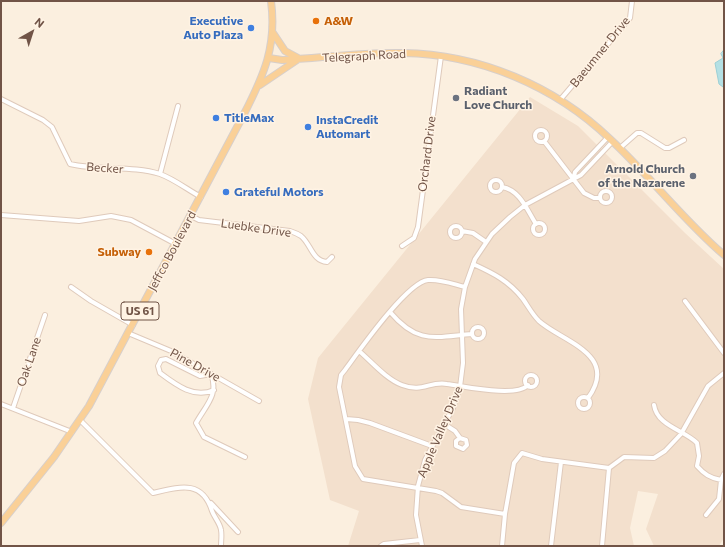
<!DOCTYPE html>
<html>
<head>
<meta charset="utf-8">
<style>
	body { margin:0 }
	#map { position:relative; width:725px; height:547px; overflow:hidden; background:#fbefdf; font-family:Commissioner,sans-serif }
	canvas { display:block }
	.frame { position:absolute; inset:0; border:2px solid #715447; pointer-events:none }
	.north { position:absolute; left:12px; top:12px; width:40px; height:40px; -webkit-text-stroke:3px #fff3e4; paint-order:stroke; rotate:39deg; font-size:11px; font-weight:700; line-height:16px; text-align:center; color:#715447 }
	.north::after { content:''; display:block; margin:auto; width:14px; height:18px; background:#715447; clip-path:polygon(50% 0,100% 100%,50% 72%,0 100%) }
</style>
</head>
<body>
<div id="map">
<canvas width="725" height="547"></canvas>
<div class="frame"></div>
<div class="north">N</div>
</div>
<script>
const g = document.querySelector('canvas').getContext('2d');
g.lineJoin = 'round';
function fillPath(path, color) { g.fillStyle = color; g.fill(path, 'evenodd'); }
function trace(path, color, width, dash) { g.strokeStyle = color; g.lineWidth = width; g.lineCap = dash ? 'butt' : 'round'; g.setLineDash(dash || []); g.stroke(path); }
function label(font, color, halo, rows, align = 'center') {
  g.font = font + ' Commissioner,sans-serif'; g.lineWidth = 3; g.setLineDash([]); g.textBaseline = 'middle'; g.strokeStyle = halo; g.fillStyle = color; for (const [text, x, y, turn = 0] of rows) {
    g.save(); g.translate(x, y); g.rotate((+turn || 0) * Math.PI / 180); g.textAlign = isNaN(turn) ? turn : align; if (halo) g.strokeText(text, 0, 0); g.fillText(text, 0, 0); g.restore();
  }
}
const residential = new Path2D(`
	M530,97L578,126L685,233L724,269V538L719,546H654L646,529L658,494L638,491L630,528L634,546H348L359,511L330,500L308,399L318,358Z`);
const water = new Path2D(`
	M724,50V86L723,87L719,84L715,63L723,58L721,54Z`);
const street = new Path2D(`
	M1,99L43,120L52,127L70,164C99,171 132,165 160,174C174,179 188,190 201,197
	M560,100L630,18L632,1
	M535 136a6 6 0 1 1 12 0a6 6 0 1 1-12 0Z
	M544,141L584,193L594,198H600
	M620,148L637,133H641L665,148H669L684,140
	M160,174L178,106
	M574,177L575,172L608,137
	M490 186a6 6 0 1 1 12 0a6 6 0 1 1-12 0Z
	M502,187C520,190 527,210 536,224
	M600 197a6 6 0 1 1 12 0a6 6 0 1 1-12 0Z
	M1,215L79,221L111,216L131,220L176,244
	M191,216L199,220L290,231C293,232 298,234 301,236C311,244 312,261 327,262L332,257
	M533 229a6 6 0 1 1 12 0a6 6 0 1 1-12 0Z
	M450 232a6 6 0 1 1 12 0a6 6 0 1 1-12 0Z
	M462,231L473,233L486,242
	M402,246L414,238L418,227L441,56
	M473,264C493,273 509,281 523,299C528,306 532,314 539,321C561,341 620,354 588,398
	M71,287L91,301L133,325
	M465,287C453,284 441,279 428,280C407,282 359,351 345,370L341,375L339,387L355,466L363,479L436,491L442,493L461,507L505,514
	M685,301L724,353
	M390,312C418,345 435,337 472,334
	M472 333a6 6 0 1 1 12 0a6 6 0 1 1-12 0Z
	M128,333L171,351L259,401
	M359,351C372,362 386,379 402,385C423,393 429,381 447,384C464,386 516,398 528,385
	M525 381a6 6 0 1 1 12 0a6 6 0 1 1-12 0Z
	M214,390C194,399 176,385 160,373L158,366L161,360L166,359L200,376L211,374C219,395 206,405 196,423L204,437L245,457
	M578 403a6 6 0 1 1 12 0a6 6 0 1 1-12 0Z
	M1,404L72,432
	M654,405C657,426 684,430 697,443L699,456L697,466C704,474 710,478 721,480
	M13,408L45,315
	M346,419L358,420L370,423L432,446
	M80,420L153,493C179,487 202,479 212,511C214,517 220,523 221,530C222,535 221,541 221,546
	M444,424L455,431L460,438L466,440L467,445L463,449L456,446V441L460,438
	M211,503L238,532
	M706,515L719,499L721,480L724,474
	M381,546L384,544L420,540
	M422,546L416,515L418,486L425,460L453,408L460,387L463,363L461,309L465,287L475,259L492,234L510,217L525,205L581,175L613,141
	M502,546L505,514L514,463L522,453L542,459L609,468L624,457L654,458L665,451L681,434L708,386L724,373
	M551,546L561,462
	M602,546L609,468`);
const primary = new Path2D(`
	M273,33L285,51L298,58
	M269,58L282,60C322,58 362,52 403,53C479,54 555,86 610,139C650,176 683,220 724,255
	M260,85L297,60
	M1,523L54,457L89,406L244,114C264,75 277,46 271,1`);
const markers = [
	[316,21,4,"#e8710a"],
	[251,28,4,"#3f7fe0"],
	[456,98,4,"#6b7280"],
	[216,118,4,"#3f7fe0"],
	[308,127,4,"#3f7fe0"],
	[693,176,4,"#6b7280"],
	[226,192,4,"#3f7fe0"],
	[149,252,4,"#e8710a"]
];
const shields = [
	[140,311,38]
];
const shieldNames = [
	["US 61",140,311]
];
const shopNames = [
	["Executive",243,21,"right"],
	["Auto Plaza",243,35,"right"],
	["TitleMax",224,118],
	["InstaCredit",316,120],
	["Automart",316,134],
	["Grateful Motors",234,192]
];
const foodNames = [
	["A&W",324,21],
	["Subway",141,252,"right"]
];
const streetNames = [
	["Baeumner Drive",600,52,-51],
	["Telegraph Road",364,56,-3],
	["Orchard Drive",427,154,-83],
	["Becker",105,168,4],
	["Luebke Drive",256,228,8],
	["Jeffco Boulevard",172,251,-62],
	["Oak Lane",29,362,-71],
	["Pine Drive",195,365,29],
	["Apple Valley Drive",440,432,-67]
];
const worshipNames = [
	["Radiant",464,91],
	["Love Church",464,105],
	["Arnold Church",685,169,"right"],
	["of the Nazarene",685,183,"right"]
];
fillPath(residential, '#f3e0cd');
fillPath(water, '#b4e0e4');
trace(water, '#9bcfd5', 1);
trace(street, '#dfcabb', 6);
trace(primary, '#d7cfcb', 8);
trace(street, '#fff', 4);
trace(primary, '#fad097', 6);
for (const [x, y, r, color] of markers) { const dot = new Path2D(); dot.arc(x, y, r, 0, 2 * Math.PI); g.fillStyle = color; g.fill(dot); trace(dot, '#fff3e4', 1.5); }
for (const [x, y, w] of shields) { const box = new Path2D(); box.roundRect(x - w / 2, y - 9, w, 18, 3); g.fillStyle = '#fff3e4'; g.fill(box); trace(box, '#715447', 1); }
label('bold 11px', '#715447', null, shieldNames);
label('bold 12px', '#366cbe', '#fff3e4', shopNames, 'left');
label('bold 12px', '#c56008', '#fff3e4', foodNames, 'left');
label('12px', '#715447', '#fff3e4', streetNames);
label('bold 12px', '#5b616d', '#fff3e4', worshipNames, 'left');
</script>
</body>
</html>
